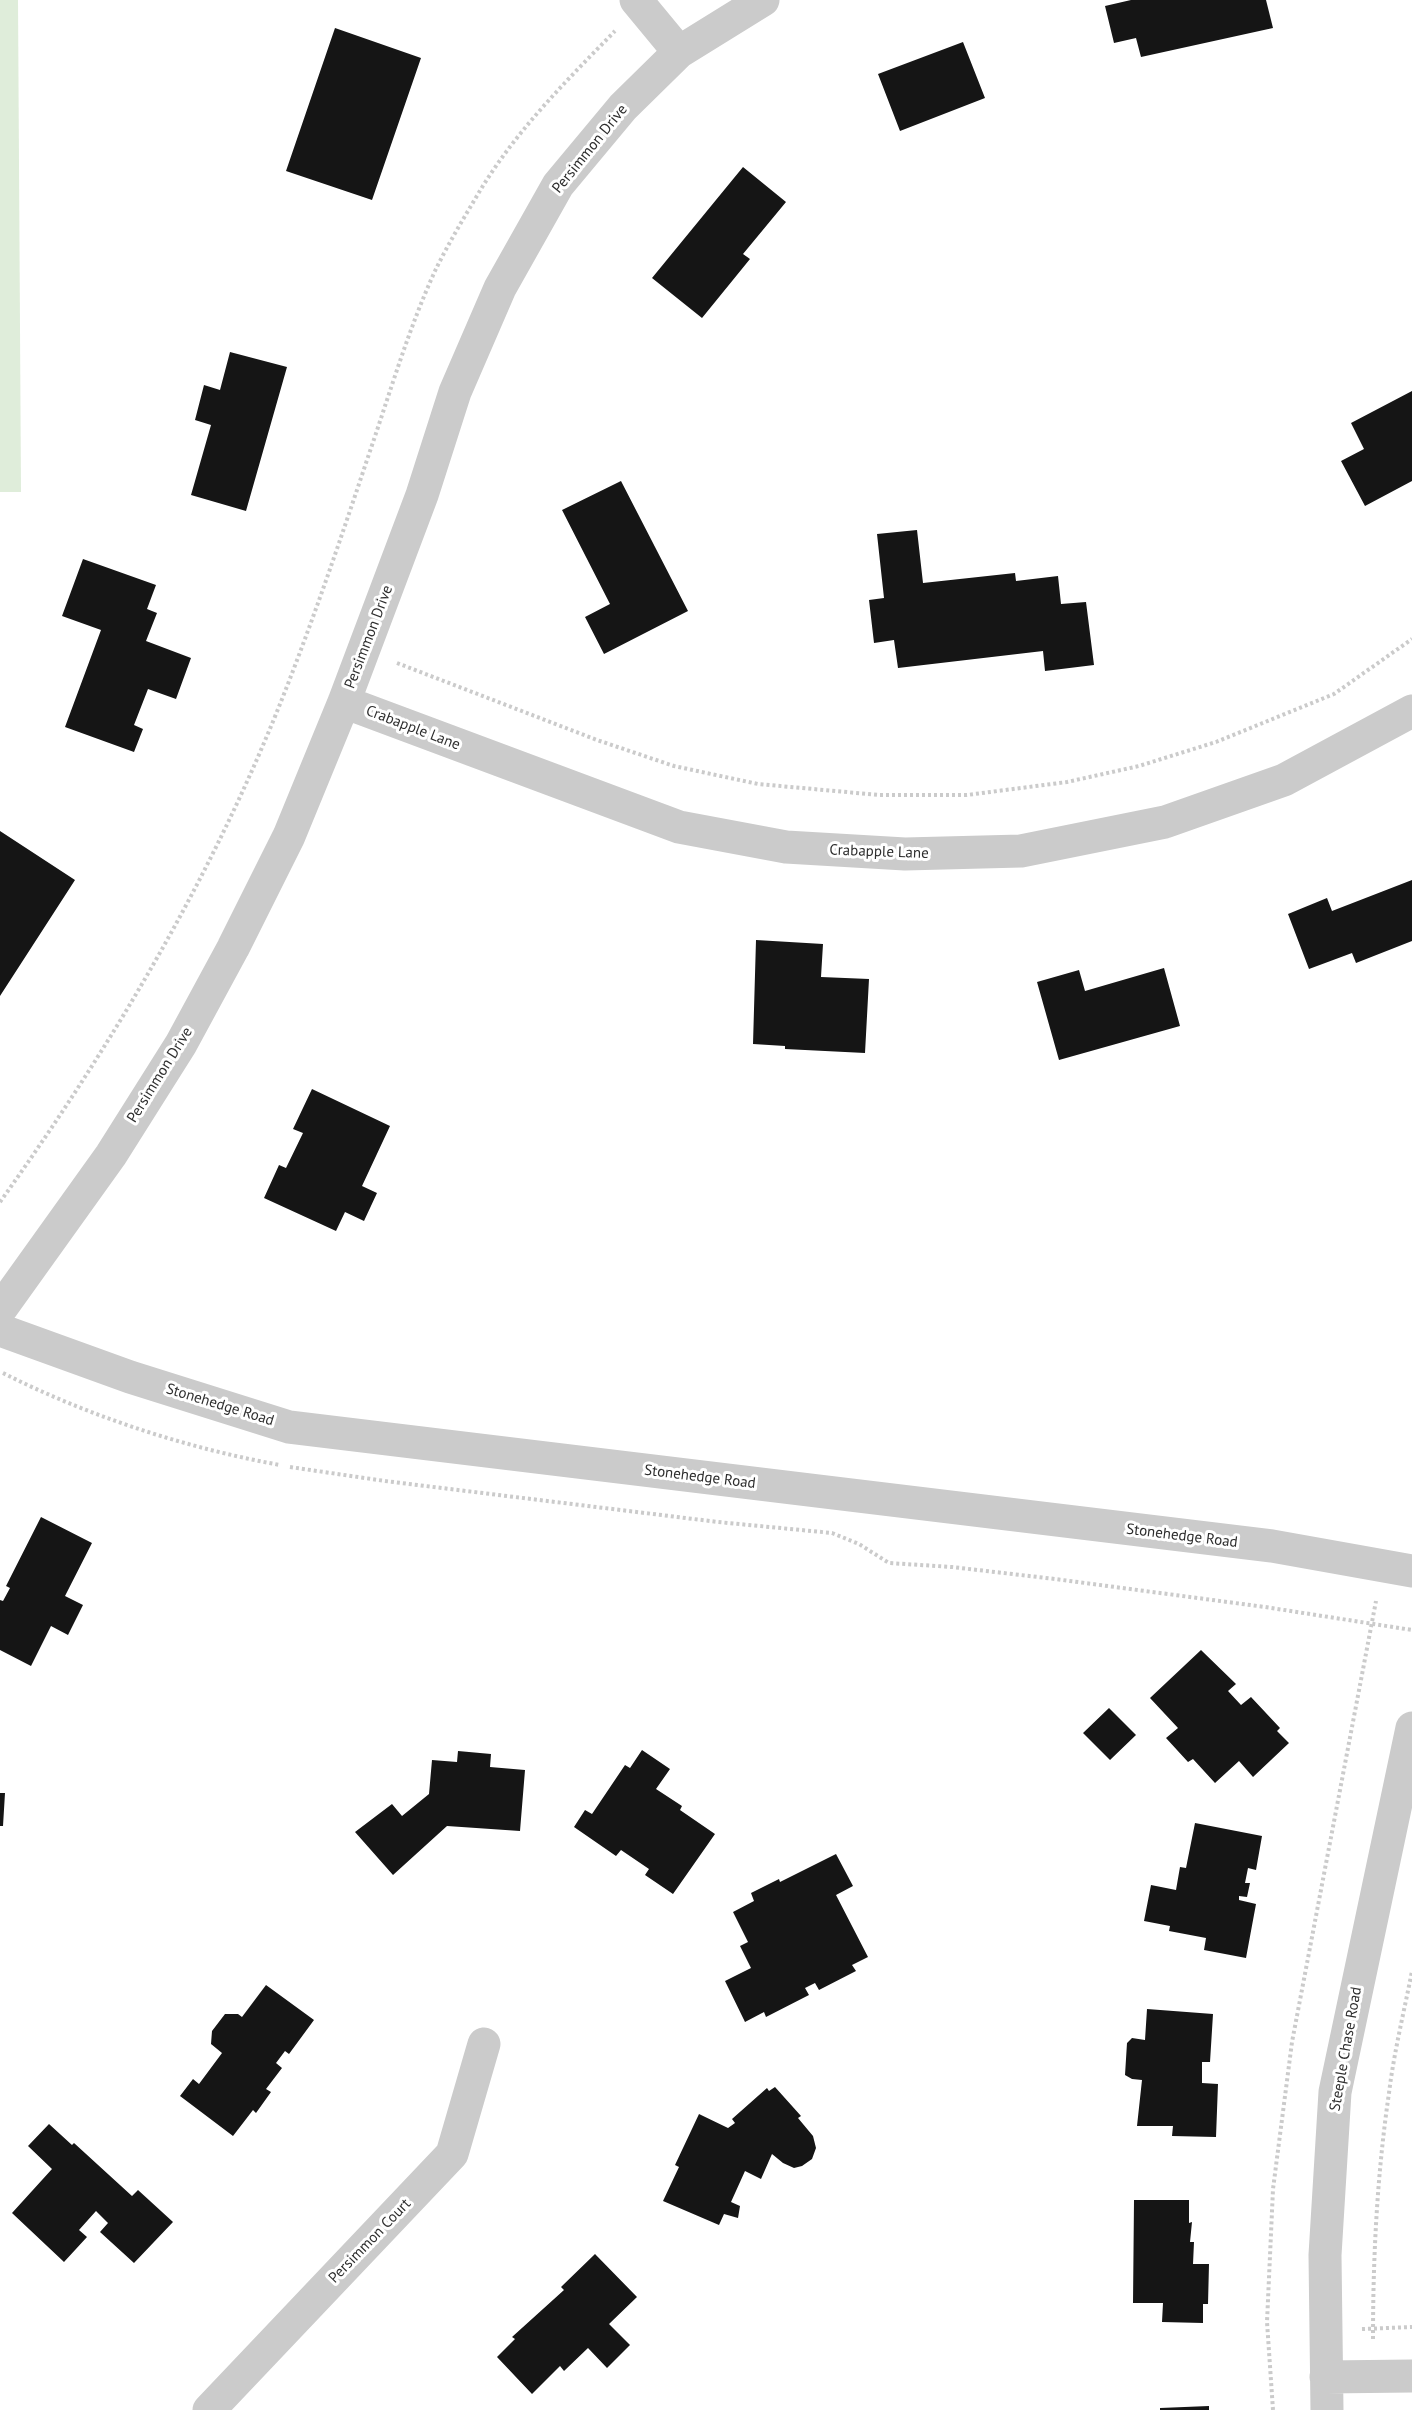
<!DOCTYPE html>
<html>
<head>
<meta charset="utf-8">
<style>
	body { margin:0 }
	canvas { display:block; background:#fff }
</style>
</head>
<body>
<canvas width="1412" height="2410"></canvas>
<script>
const g = document.querySelector('canvas').getContext('2d');
g.lineJoin = 'round';
function fillPath(path, color) { g.fillStyle = color; g.fill(path, 'evenodd'); }
function trace(path, color, width, dash) { g.strokeStyle = color; g.lineWidth = width; g.lineCap = dash ? 'butt' : 'round'; g.setLineDash(dash || []); g.stroke(path); }
function label(font, color, halo, rows, align = 'center') {
  g.font = font + ' "PT Sans",sans-serif'; g.lineWidth = 6; g.setLineDash([]); g.textBaseline = 'middle'; g.strokeStyle = halo; g.fillStyle = color; for (const [text, x, y, turn = 0] of rows) {
    g.save(); g.translate(x, y); g.rotate((+turn || 0) * Math.PI / 180); g.textAlign = isNaN(turn) ? turn : align; if (halo) g.strokeText(text, 0, 0); g.fillText(text, 0, 0); g.restore();
  }
}
const green = new Path2D(`
	M0,0H18L21,492H0Z`);
const building = new Path2D(`
	M1131,0H1266L1273,28L1141,57L1136,38L1114,43L1105,6Z
	M335,28L421,58L372,200L286,171Z
	M963,42L985,98L900,131L878,74Z
	M743,167L786,202L743,254L750,259L702,318L652,278Z
	M230,352L287,367L246,511L191,495L211,425L195,420L204,385L220,390Z
	M1412,391V481L1365,506L1341,461L1364,449L1351,423Z
	M621,481L688,611L604,654L585,617L610,604L562,510Z
	M917,530L923,583L1015,573L1016,581L1058,576L1061,604L1086,602L1094,665L1045,671L1043,651L898,668L894,640L874,643L869,600L884,598L877,534Z
	M83,559L156,585L147,609L157,613L146,641L191,658L176,699L148,689L134,725L143,729L134,752L65,727L101,630L62,616Z
	M0,831L75,880L0,996Z
	M1412,880V941L1356,963L1352,953L1309,969L1288,914L1327,898L1332,911Z
	M756,940L823,944L821,977L869,979L865,1053L785,1049V1046L753,1044Z
	M1164,968L1180,1026L1059,1060L1037,982L1079,970L1085,991Z
	M312,1089L390,1126L362,1186L377,1193L364,1221L345,1212L336,1231L264,1198L279,1165L286,1168L303,1133L293,1129Z
	M41,1517L92,1543L65,1596L83,1605L68,1635L51,1626L31,1666L0,1650V1600L3,1601L10,1588L6,1586Z
	M1201,1650L1236,1684L1228,1691L1241,1705L1251,1697L1280,1728L1277,1731L1289,1743L1253,1777L1239,1761L1215,1783L1193,1759L1188,1762L1166,1738L1178,1728L1150,1698Z
	M1109,1708L1136,1735L1110,1760L1083,1733Z
	M642,1750L670,1769L656,1789L682,1806L680,1810L715,1834L673,1894L645,1875L649,1869L621,1850L616,1856L574,1827L585,1810L592,1814L625,1765L630,1768Z
	M458,1751L491,1754L490,1767L525,1770L520,1831L447,1826L393,1875L355,1832L392,1804L402,1816L429,1794L432,1760L457,1762Z
	M0,1793H5L3,1826H0Z
	M1195,1823L1262,1836L1256,1870L1248,1868L1245,1883H1250L1247,1897L1239,1896V1900L1256,1904L1246,1958L1204,1950L1206,1938L1169,1931L1170,1926L1144,1921L1151,1885L1176,1890L1180,1867L1186,1868Z
	M836,1854L853,1886L836,1895L868,1957L852,1965L856,1971L819,1990L815,1983L805,1988L809,1995L766,2017L764,2012L745,2022L725,1981L751,1968L740,1946L748,1942L733,1912L754,1901L751,1893L779,1879L780,1882Z
	M266,1985L314,2020L289,2054L285,2051L276,2063L282,2068L266,2089L271,2092L256,2113L253,2110L233,2136L180,2096L193,2079L199,2084L222,2053L211,2044L212,2031L225,2014H238L242,2017Z
	M1147,2009L1213,2014L1210,2062H1202V2083L1218,2084L1216,2137L1172,2136L1173,2126H1137L1142,2080L1132,2079L1125,2075L1127,2043L1132,2038L1145,2040Z
	M775,2087L801,2116L798,2118L813,2136L816,2148L812,2159L802,2166L794,2168L783,2163L772,2154L761,2179L745,2171L731,2202L740,2206L738,2218L724,2214L719,2225L663,2201L679,2167L675,2165L699,2114L728,2128L735,2123L732,2119L767,2088L769,2091Z
	M49,2124L72,2145L74,2143L132,2196L138,2190L173,2222L134,2263L100,2232L108,2223L96,2211L79,2230L87,2237L64,2262L12,2213L52,2169L28,2146Z
	M1134,2200H1189V2223L1192,2222L1190,2242H1194L1193,2264H1209L1208,2304H1203V2323L1162,2322L1163,2303H1133Z
	M595,2254L637,2297L609,2324L630,2345L607,2368L588,2348L564,2371L560,2366L532,2394L497,2357L515,2339L512,2337L564,2290L561,2287Z
	M1209,2406V2410H1160V2408Z`);
const path = new Path2D(`
	M397,663L597,740L674,766L758,784L879,795H967L1067,782L1139,766L1216,742L1334,694L1412,639
	M0,1202C113,1044 213,875 284,694C315,615 342,535 369,454C390,393 408,330 435,271C448,244 465,216 481,189C517,130 567,80 615,31
	M3,1373C88,1416 186,1448 280,1465
	M290,1467L385,1481L718,1522L832,1533L859,1544L889,1563L952,1567L1055,1579L1265,1607L1412,1630
	M1362,2329L1412,2327
	M1373,2339C1373,2257 1377,2175 1389,2093C1394,2052 1404,2012 1412,1971
	M1273,2410L1267,2322L1273,2189L1292,2042L1376,1601`);
const street = new Path2D(`
	M636,0L679,52
	M344,702L679,827L786,847L905,854L1021,851L1165,822L1284,780L1412,711
	M0,1310L111,1155L181,1044L233,948L289,836L344,702L422,495L455,392L500,288L558,185L623,107L679,52L763,0
	M0,1330L130,1377L289,1427L1272,1546L1412,1571
	M1326,2377L1412,2376
	M209,2410L452,2154L484,2044
	M1327,2410L1325,2255L1335,2092L1412,1728`);
const streetNames = [
	["Persimmon Drive",590,149,-51],
	["Persimmon Drive",369,637,-69],
	["Crabapple Lane",413,728,21],
	["Crabapple Lane",879,852,2],
	["Persimmon Drive",160,1075,-58],
	["Stonehedge Road",220,1405,17],
	["Stonehedge Road",700,1477,7],
	["Stonehedge Road",1182,1536,7],
	["Steeple Chase Road",1346,2049,-80],
	["Persimmon Court",370,2241,-46]
];
fillPath(green, '#dfedda');
fillPath(building, '#151515');
trace(path, '#cbcbcb', 4, [3, 3]);
trace(street, '#cbcbcb', 33);
label('15px', '#2e2e2e', '#fff', streetNames);
</script>
</body>
</html>
